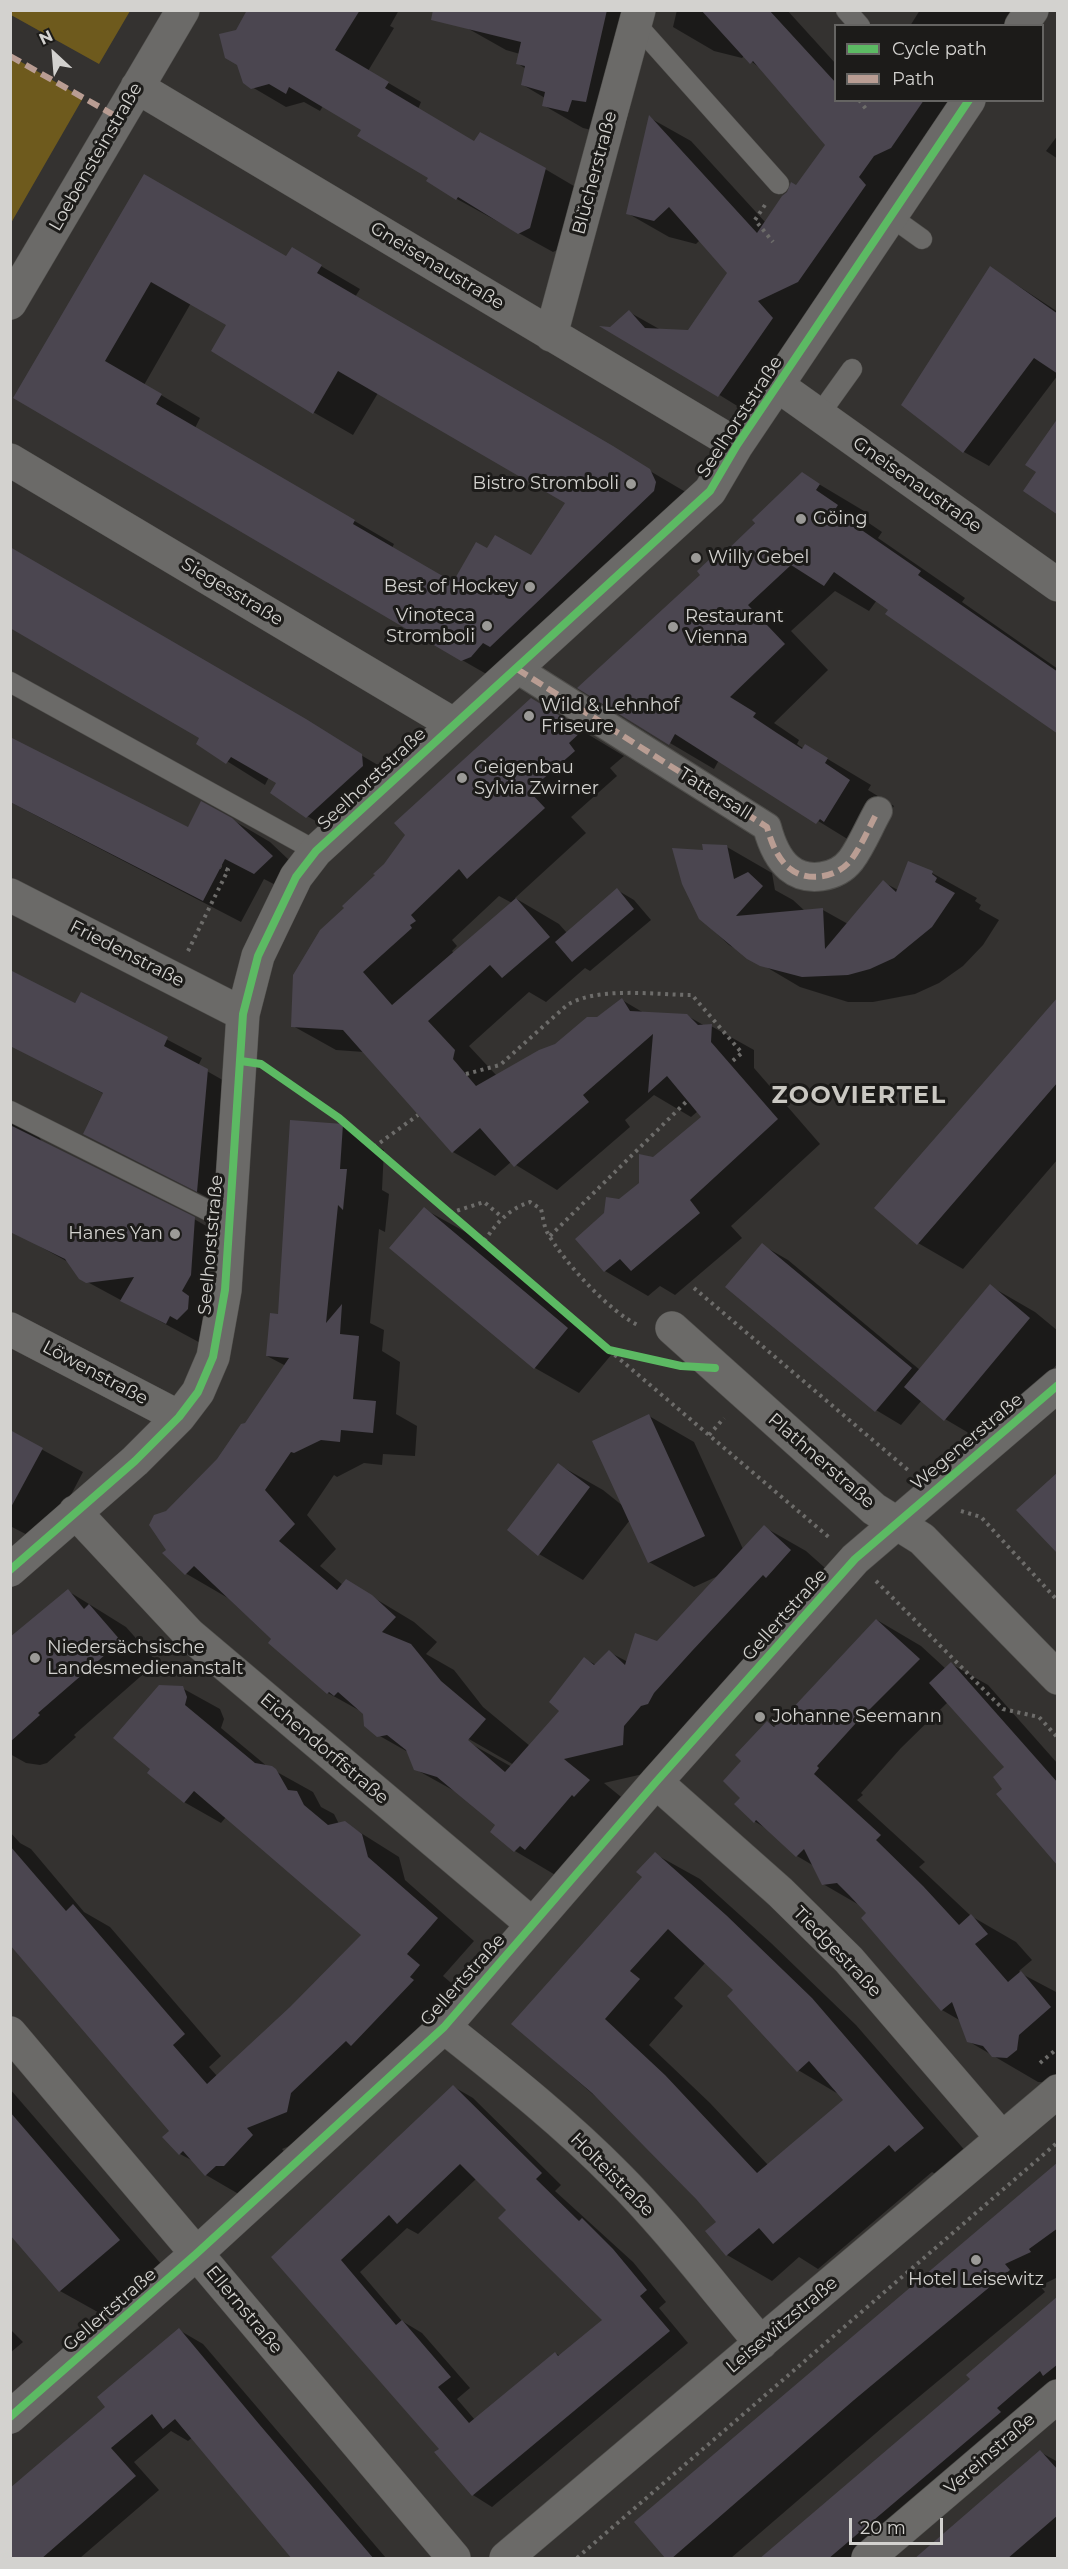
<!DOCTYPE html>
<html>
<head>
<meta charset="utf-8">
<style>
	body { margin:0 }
	#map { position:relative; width:1068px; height:2569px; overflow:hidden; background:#343230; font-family:Montserrat,sans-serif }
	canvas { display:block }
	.frame { position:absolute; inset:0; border:12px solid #d3d2cf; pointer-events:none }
	.legend { position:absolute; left:834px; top:24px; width:210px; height:78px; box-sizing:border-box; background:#1c1b19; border:2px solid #656462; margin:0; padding:8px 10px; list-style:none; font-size:18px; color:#d3d2cf }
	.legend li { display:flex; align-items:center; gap:12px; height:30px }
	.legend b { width:30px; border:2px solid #656462 }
	.north { position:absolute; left:24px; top:24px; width:60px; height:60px; -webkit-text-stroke:4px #1c1b19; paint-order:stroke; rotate:334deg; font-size:16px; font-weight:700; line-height:24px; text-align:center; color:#d3d2cf }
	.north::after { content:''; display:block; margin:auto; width:21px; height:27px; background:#d3d2cf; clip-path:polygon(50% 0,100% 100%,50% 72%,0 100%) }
	.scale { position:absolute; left:849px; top:2518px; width:94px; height:27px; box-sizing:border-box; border:3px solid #d3d2cf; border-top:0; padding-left:8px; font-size:18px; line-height:21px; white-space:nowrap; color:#d3d2cf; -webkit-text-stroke:4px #1c1b19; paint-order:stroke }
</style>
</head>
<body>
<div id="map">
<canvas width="1068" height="2569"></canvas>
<div class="frame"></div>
<ul class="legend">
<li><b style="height:8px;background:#5cba63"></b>Cycle path</li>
<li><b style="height:8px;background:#b99d93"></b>Path</li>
</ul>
<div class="north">N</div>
<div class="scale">20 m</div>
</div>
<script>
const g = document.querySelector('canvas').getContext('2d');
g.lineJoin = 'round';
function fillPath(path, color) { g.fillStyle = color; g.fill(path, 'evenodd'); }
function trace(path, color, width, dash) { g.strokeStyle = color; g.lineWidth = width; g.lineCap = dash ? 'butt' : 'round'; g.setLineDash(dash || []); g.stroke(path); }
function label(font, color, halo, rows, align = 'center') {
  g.font = font + ' Montserrat,sans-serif'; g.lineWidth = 6; g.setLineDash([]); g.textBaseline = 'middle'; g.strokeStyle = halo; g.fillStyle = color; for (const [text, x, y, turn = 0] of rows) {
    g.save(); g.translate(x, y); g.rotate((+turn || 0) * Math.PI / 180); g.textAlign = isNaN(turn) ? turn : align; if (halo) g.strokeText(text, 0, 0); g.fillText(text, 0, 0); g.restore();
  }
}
const forest = new Path2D(`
	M11,10H130V11L99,64L11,15Z
	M11,56L83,98L11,223Z`);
const shadow = new Path2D(`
	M249,10H399L390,26L394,28L368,71L421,102L418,109L474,142L545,169L579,189L564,247L553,252L457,199L428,181L430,177L363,129L323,106L320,111L304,102L286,107L252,87L237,31Z
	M538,10H653L626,124L611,122L608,134L583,128L543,105L545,98L523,85L526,69L517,63L520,54L506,50L467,28Z
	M677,10H787L836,64V100H982L760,420L611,328L629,312L661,330L689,332L729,273L700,240L696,244L669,237L627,213L650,118L691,141L766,223L797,187L827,145L760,68L744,56L742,58L714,51L673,27Z
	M920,10H1045L1034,26H910Z
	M1058,135V159L1046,151Z
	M144,176L287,258L292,249L360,289L355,297L689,494L502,683L462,660L15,397ZM191,303L228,324L313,412L353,435L378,393L567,502L531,557L487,550L454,584L392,548L394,544L195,428L200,418L144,385Z
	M991,268L1058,312V375L989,466L964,452Z
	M802,474L864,511L860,517L882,532L878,538L965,598L962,602L1058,669V732L877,600L869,611L835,591L791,631L828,670L774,723L799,740L797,744L804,749L806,746L871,785L868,790L894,806L869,846L862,848L719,760L714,769L670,743L718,561Z
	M10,549L400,778L345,838L307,816L278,782L269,777L265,785L198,743L201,738Z
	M531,700L624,756L610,768L617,776L571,817L586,833L515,898L559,924L567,933L617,890L634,900L651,920L590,971L585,968L546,1002L529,992L469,1046L497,1076L556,1046L622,1000L644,1013L686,1015L705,1026H711L754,1050V1068L820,1144L731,1226L742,1238L675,1295L660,1286L648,1296L605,1271L577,1239L641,1183L653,1158L703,1117L698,1111L691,1117L654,1095L625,1120L630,1127L557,1190L511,1162L495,1176L453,1152L364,1052L336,1050L293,1026L377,875ZM499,896L512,903L454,953L452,951L457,946L452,940Z
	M10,738L188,829L231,819L270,842L309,879L293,894L264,879L241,922L10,802Z
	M727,847L772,873L775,890L793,900L805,911L823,910L848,924L883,882L898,890L932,873L977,898L975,901L981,905L979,909L999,920L983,945L963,966L939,983L915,994L873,1002H848L800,987L729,945L700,918L704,852Z
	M81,994L202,1058L198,1066L242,1091L232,1210L85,1134L104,1094L38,1058Z
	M1058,999V1159L963,1269L918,1243Z
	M10,1119L38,1135L42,1142L194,1219L234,1242L206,1346L80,1278L70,1263L10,1230Z
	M342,1126L384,1150L382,1190L389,1194L385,1232L379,1229L370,1323L384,1330L382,1351L400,1362L396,1414L417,1426L415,1456L383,1454L382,1465L364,1463L337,1477L334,1475L307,1515L336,1549L320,1566L343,1585L346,1581L414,1622L437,1642L426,1654L454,1670L483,1707L530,1746L561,1711L585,1659L596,1665L609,1652L628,1662L657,1642L718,1576L694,1587L649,1562L630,1520L583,1580L539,1554L559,1465L603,1490L623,1506L649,1416L694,1442L743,1549L764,1527L806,1551L833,1575L665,1769L604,1783L631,1805L557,1876L515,1851L497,1825L458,1793L415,1769L408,1752L378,1735L364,1713L328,1693L228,1598L185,1573L168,1550L166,1512L218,1460L246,1424L286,1366L267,1356ZM462,1735L514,1765L512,1767L461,1738Z
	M424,1209L469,1234L612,1354L579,1393L535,1368Z
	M762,1245L788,1260L920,1370L990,1286L1035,1312L1058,1331V1363L989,1445L945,1419L922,1400L901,1425L876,1410Z
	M10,1432L83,1472L45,1544L10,1526Z
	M68,1591L126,1627L157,1662L74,1735L76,1737L47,1763L40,1765L26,1763L10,1754V1640Z
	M877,1620L921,1646L946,1669L951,1664L988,1685L1058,1764V1864L1005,1789L1006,1767L948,1702L901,1748L861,1793L863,1795L857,1800L925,1862L919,1867L971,1916L1016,1942L1032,1960L1019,1971L1022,1974L1058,1993V2079L1052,2083L1038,2082L968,2041L961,2021L942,2010L863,1918L868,1913L861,1906L823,1884L814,1866L797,1856L767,1829L754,1821L742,1798L744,1761L768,1722L776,1727Z
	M182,1688L220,1709L224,1719L221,1728L268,1767L313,1792L321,1807L334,1814L339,1824L345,1823L399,1857L405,1880L474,1941L443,1976L456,1987L446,1999L450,2002L323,2133L282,2149L289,2157L242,2196L206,2175L195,2162L180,2154L171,2131L10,1942V1832L20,1843L31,1849L84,1912L110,1927L221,2056L209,2067L217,2076L291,2008L363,1935L226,1817L221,1823L184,1802Z
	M655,1854L700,1879L771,1943L856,2025L968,2154L941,2177L932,2172L818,2269L799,2257L772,2281L727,2255L718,2222L622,2120L513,2024L644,1877ZM706,1962L735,1990L798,2070L840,2095L845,2100L768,2165L710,2103L649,2045L683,2006L674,1998Z
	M454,2087L473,2098L561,2185L555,2191L633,2262L666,2302L659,2308L688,2343L492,2507L473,2495L441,2449L273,2257ZM476,2179L508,2210L604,2320L560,2356L555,2353L475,2420L457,2399L470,2388L422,2333L402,2321L360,2272L407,2228L418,2234Z
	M10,2089L162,2265L103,2315L60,2291L27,2252L10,2220Z
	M1058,2165V2277L1040,2286L1045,2292L890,2421L731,2558H672L663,2553Z
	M1058,2299V2408L888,2558H761L972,2380Z
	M10,2329L23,2342L10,2353Z
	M179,2330L203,2344L386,2558H294L193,2437L188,2441L171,2431L134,2462L159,2490L80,2558H10L107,2407Z
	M1040,2452L1058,2462V2558H916Z`);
const building = new Path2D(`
	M247,10H360L335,50L389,82L385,88L474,141L480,132L546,168L530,228L518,234L458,197L456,200L426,181L428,178L357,136L361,130L289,87L286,94L269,84L251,89L243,83L237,65L225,58L219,34L236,30Z
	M433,10H607L586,102L572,100L568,112L542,106L545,92L521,85L525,66L516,64L521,42L431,20Z
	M701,10H769L836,83V100H924L891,148L874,156L859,177L866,185L798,282L758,301L773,318L718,397L599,326L610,327L629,310L645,328L688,330L727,273L669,207L654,221L626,214L649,115L757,233L782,196L787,192L791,182L796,185L825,145L753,61L750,64Z
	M144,174L286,256L292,247L322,265L317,273L613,446L650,469L656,482L654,491L490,647L483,643L471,657L461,661L13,398ZM151,282L226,325L211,351L313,414L338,371L565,503L531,555L495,535L487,548L476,542L453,582L353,524L355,520L156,404L162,394L105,361Z
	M990,266L1058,314V374L1034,358L963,453L901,405Z
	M1058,418V515L1023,491L1036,472L1025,465Z
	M802,472L820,484L816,490L838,505L834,511L921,571L918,575L1058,672V734L885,614L888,610L834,572L824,586L791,565L748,605L785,644L730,697L756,713L753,717L777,733L802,749L805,744L828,758L825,763L850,780L824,822L820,819L816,824L675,734L669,745L577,688L700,575L697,571L713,556L717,560L755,523L752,520Z
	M10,547L306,719L362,754L363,766L306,818L270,793L276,783L231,757L226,764L196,744L199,738L10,628Z
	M531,698L583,730L569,743L575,751L529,791L545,808L467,879L459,869L411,915L416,921L410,925L412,928L363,972L392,1005L516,898L550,937L502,978L490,965L428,1021L455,1050L453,1059L476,1086L539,1050L555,1044L587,1017H597L622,998L630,1011L687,1014L698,1025L712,1024L711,1042L778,1119L690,1200L700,1213L631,1271L620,1259L604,1272L575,1239L604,1213L606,1197L619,1199L639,1183V1154L653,1157L701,1117L667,1076L648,1093L653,1034L583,1095L589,1102L514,1167L480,1128L452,1153L343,1030L291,1027L293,975L320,930L344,908L342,906L375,875L373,874L384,864L405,835L394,823Z
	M10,737L188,827L201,801L232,818L273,856L254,874L225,859L203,901L10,802Z
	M702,844L727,845L734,879L748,872L763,886L736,916L823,908L825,949L883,880L896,892L908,861L933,871L932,874L937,878L935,882L955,893L932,927L894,958L870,969L848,975L802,977L760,966L747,959L699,919L682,884L672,848L703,850Z
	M617,888L634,909L572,962L555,942Z
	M10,970L75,1003L81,992L168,1037L164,1046L208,1069L197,1192L83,1134L103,1093L10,1046Z
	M1058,997V1082L917,1245L874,1208Z
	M290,1120L343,1124L340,1169H347L343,1210L338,1205L326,1323L342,1304L340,1334L359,1336L353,1399L376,1401L373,1433L341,1430L340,1442L321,1440L294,1453L291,1452L265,1490L295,1524L279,1541L337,1590L346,1579L372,1595L396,1617L382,1632L411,1644L441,1681L486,1719L468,1740L505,1772L559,1711L549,1702L584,1657L594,1665L609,1650L625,1665L635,1633L657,1641L764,1525L791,1550L766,1578L763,1575L692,1651L654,1693L648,1704L641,1706L624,1726L623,1745L564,1759L590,1780L574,1797L572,1795L525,1850L520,1846L514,1852L490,1832L495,1825L437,1777L414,1770L406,1750L387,1735L377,1737L364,1726L363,1714L338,1692L334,1696L329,1692L327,1694L268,1643L271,1639L194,1566L185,1575L162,1553L166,1550L149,1525L154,1515L166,1511L217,1459L241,1424L245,1423L289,1358L266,1356L270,1313L278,1314Z
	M10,1125L195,1217L191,1275L182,1291L189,1296L188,1309L177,1320L170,1316L166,1324L120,1301L134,1277L86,1283L79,1279L65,1259L10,1232Z
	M424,1207L568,1328L534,1369L389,1248Z
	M762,1243L912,1368L875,1412L725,1287Z
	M990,1284L1030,1318L944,1421L904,1387Z
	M649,1414L705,1536L648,1563L592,1441Z
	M10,1430L43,1448L10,1509Z
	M558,1463L590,1487L538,1556L507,1530Z
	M1058,1472V1554L1016,1510Z
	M68,1589L84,1609L89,1604L121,1641L38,1713L40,1715L10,1742V1637Z
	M876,1619L920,1659L856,1723L817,1766L819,1768L814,1774L881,1835L876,1840L923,1886L959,1925L971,1914L988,1934L975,1944L1008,1982L1021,1971L1051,2007L1019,2035L1017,2050L1007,2058L992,2057L983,2046L967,2042L952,2002L941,2011L861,1918L866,1913L849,1895L837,1883L822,1885L804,1849L796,1857L756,1820L754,1823L734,1804L740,1798L723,1781L741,1761L735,1755L767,1721L774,1727L789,1712Z
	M951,1662L1058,1783V1866L996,1794L1002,1789L993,1777L1004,1767L929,1683Z
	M159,1685L183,1686L187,1697L185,1705L255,1763L272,1766L276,1769L288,1790L297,1791L304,1805L328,1825L345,1821L362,1834L368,1857L438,1918L407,1954L420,1965L410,1977L414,1980L351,2046L346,2041L291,2093L287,2112L247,2128L253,2135L224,2166H216L205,2176L183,2151L179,2155L162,2137L169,2131L10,1945V1846L66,1911L73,1904L185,2034L173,2045L207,2084L290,2007L361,1935L194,1791L184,1803L147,1773L150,1769L113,1738Z
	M655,1852L726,1915L812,1998L924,2128L895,2152L889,2145L773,2244L759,2228L726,2256L705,2231L716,2222L696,2199L592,2093L511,2024L642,1877L636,1872ZM668,1929L733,1990L727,1996L797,2072L809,2061L843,2100L757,2173L665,2075L605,2019L640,1979L630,1971Z
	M453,2085L542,2173L536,2179L579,2221L582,2218L613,2249L647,2290L640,2296L670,2331L472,2496L434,2452L439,2449L271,2257ZM460,2164L506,2210L498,2218L602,2320L558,2356L555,2352L469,2423L438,2387L451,2377L402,2320L396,2325L341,2260L389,2215L397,2224Z
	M10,2112L120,2240L59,2292L10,2235Z
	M1058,2162V2228L1029,2249L1031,2252L1005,2264L1010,2270L854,2400L671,2559H666L634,2522Z
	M1058,2296V2364L1043,2376L1040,2371L997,2408L1001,2412L828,2559H759L970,2379L966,2375Z
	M179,2328L259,2424L374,2559H292L175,2419L163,2429L152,2414L111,2448L136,2476L41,2559H10V2488L105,2407L97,2397Z
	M1040,2450L1058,2470V2515L1007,2559H914Z`);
const path = new Path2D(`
	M859,100L866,109
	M765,205L755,220L773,242
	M188,951L228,870L221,867
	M466,1074L500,1065L567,1005C598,986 656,995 692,995L742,1053L730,1063
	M374,1147L418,1115
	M450,1213L484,1202L502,1217
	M550,1236L688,1100
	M484,1241C498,1222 507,1210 530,1202L541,1209C543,1217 544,1226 547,1232C563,1261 610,1313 640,1326
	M694,1288L908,1470
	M609,1350L831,1539
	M709,1435L724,1418
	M961,1511L981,1517L1058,1601
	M876,1581L1003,1709L1039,1717L1058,1738
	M1040,2063L1058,2048
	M577,2558L1058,2142`);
const service = new Path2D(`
	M846,10L860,26
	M636,24L779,184
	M890,216L922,239
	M819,415L852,369
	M10,682L316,851
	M10,1111L229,1221`);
const pedestrian = new Path2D(`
	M517,669L767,827C771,842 777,858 789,868C807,883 837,878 851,860C862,845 869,827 878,811`);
const minor = new Path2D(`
	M1021,26L1032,10
	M137,87L737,445
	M10,303L183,10
	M551,335L639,10
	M777,385L1058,585
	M10,460L453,724
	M10,895L243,1014
	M672,1328L874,1509L922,1539L1058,1678
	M10,1329L179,1417
	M75,1512L189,1634L532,1924
	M10,1570L135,1461L179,1417L198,1392L213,1357L225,1290L243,1014L258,956L296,877L316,851L710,491L737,445L969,100
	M656,1782L780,1892L849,1960L1002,2138
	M444,2027C503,2074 564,2122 617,2176C669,2228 713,2287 761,2343
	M10,2033L454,2558
	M10,2417L196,2254L444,2027L656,1782L855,1559L1058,1385
	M506,2558L1058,2091
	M868,2558L1058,2396`);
const quiet = new Path2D(`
	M10,56L119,118
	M517,669L767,827C771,842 777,858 789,868C807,883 837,878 851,860C862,845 869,827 878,811`);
const cycleway = new Path2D(`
	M241,1061L261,1064L339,1118L609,1350L681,1366L715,1368
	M10,1570L135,1461L179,1417L198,1392L213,1357L225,1290L243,1014L258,956L296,877L316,851L710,491L737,445L969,100
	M10,2417L196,2254L444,2027L656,1782L855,1559L1058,1385`);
const markers = [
	[631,484,6,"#9b9a97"],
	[801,519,6,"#9b9a97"],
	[696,558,6,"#9b9a97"],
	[530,587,6,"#9b9a97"],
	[487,626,6,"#9b9a97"],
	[673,627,6,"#9b9a97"],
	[529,716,6,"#9b9a97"],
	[462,778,6,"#9b9a97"],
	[175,1234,6,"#9b9a97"],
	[35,1658,6,"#9b9a97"],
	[760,1717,6,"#9b9a97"],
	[976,2260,6,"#9b9a97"]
];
const streetNames = [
	["Loebensteinstraße",96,157,-60],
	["Blücherstraße",595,173,-75],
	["Gneisenaustraße",437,266,31],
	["Seelhorststraße",740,417,-57],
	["Gneisenaustraße",917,485,35],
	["Siegesstraße",232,592,31],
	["Seelhorststraße",372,779,-43],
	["Tattersall",715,794,32],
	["Friedenstraße",127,954,27],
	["Seelhorststraße",211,1245,-85],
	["Löwenstraße",95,1373,28],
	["Wegenerstraße",967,1442,-40],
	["Plathnerstraße",821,1461,41],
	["Gellertstraße",785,1615,-48],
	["Eichendorffstraße",324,1749,40],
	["Tiedgestraße",837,1952,46],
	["Gellertstraße",463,1980,-48],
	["Holteistraße",612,2175,45],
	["Gellertstraße",110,2310,-41],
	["Ellernstraße",244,2310,50],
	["Leisewitzstraße",782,2325,-40],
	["Vereinstraße",990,2454,-41]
];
const poiNames = [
	["Bistro Stromboli",619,484,"right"],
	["Göing",813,519],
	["Willy Gebel",708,558],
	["Best of Hockey",518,587,"right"],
	["Vinoteca",475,616,"right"],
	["Stromboli",475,637,"right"],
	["Restaurant",685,617],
	["Vienna",685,638],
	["Wild & Lehnhof",541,706],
	["Friseure",541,727],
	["Geigenbau",474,768],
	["Sylvia Zwirner",474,789],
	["Hanes Yan",163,1234,"right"],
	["Niedersächsische",47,1648],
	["Landesmedienanstalt",47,1669],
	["Johanne Seemann",772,1717],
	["Hotel Leisewitz",976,2280,"center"]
];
const districtNames = [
	["ZOOVIERTEL",859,1096]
];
fillPath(forest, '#6e5a1d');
fillPath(shadow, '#0007');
fillPath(building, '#4b4650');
trace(service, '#504f4c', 21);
trace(pedestrian, '#504f4c', 30);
trace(minor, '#504f4c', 34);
trace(path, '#6d6c6a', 4, [3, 4.5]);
trace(service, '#6b6a68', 20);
trace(pedestrian, '#6b6a68', 28);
trace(minor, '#6b6a68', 33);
trace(quiet, '#b99d93', 6, [12, 6]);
trace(cycleway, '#5cba63', 8);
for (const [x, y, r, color] of markers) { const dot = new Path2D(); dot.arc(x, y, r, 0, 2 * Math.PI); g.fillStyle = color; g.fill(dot); trace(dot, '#1c1b19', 2); }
label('18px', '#d3d2cf', '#1c1b19', streetNames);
label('18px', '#d3d2cf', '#1c1b19', poiNames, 'left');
g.letterSpacing = '1.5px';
label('bold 24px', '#cac8c2', '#1c1b19', districtNames);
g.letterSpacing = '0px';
</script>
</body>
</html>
